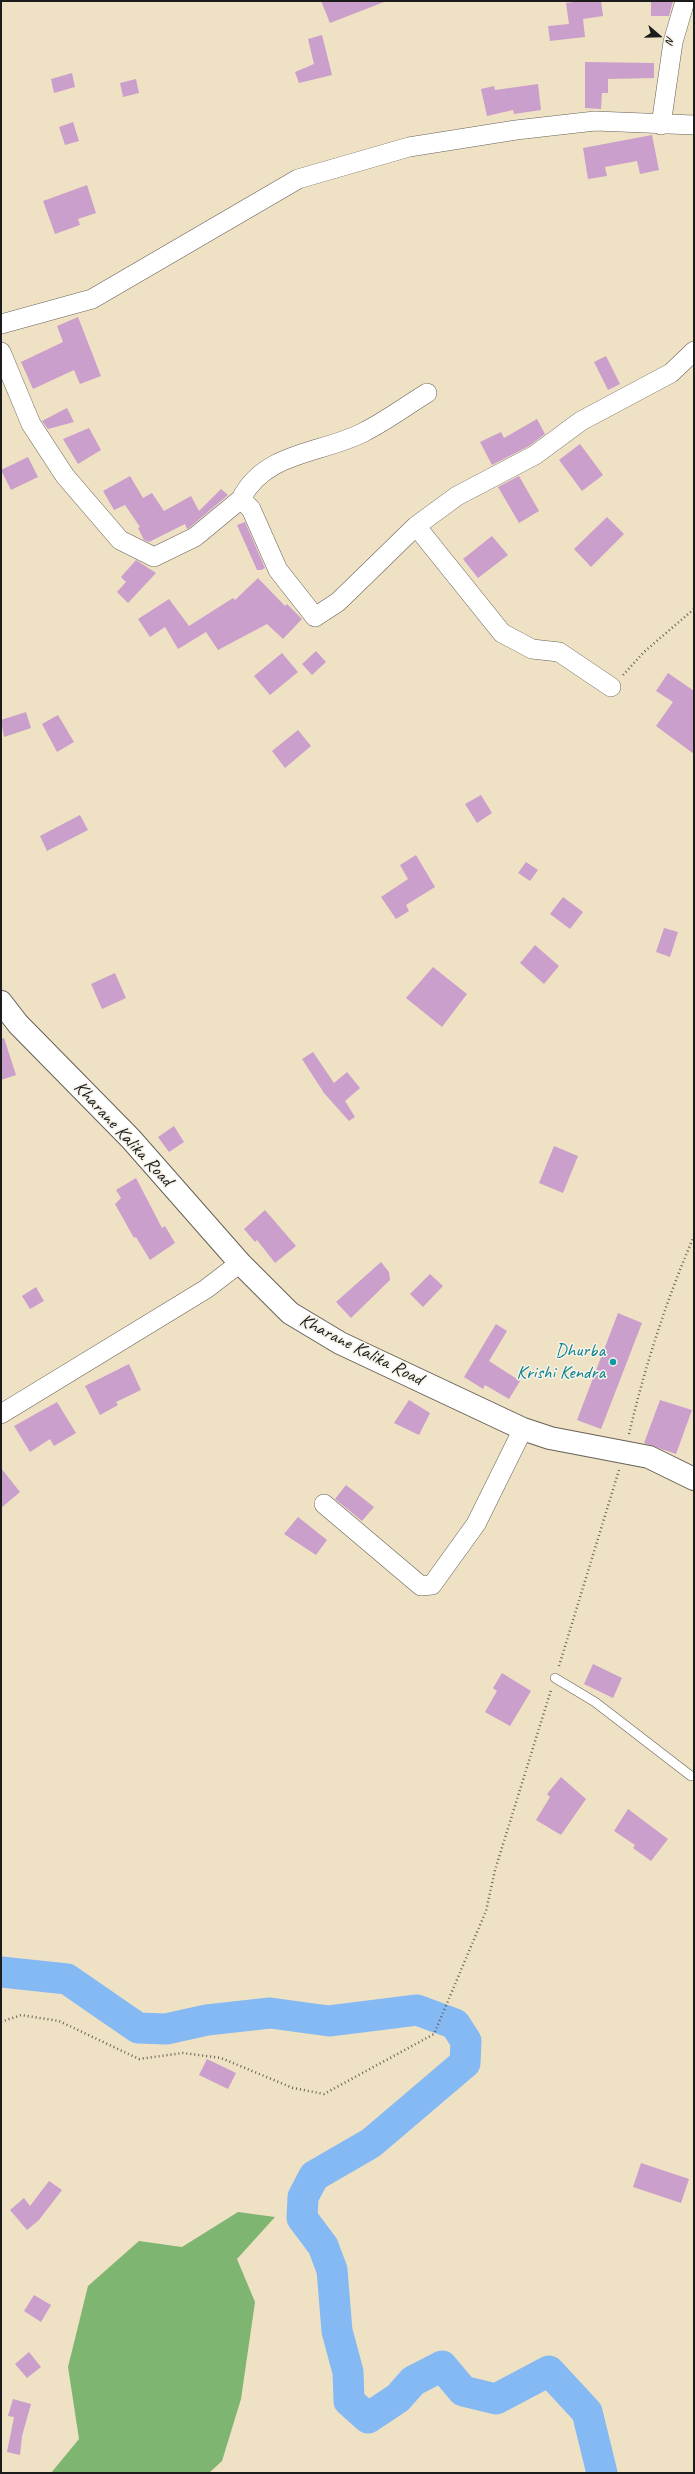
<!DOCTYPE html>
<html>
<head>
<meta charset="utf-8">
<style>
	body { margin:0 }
	#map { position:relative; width:695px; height:2474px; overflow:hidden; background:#efe1c4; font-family:Caveat,sans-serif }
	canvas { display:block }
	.frame { position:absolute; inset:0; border:2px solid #1c1c1c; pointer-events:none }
	.north { position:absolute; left:639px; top:16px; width:40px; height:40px; -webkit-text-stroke:3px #f7f3e8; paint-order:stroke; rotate:110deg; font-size:11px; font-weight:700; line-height:16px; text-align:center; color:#1c1c1c }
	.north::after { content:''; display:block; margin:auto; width:14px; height:18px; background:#1c1c1c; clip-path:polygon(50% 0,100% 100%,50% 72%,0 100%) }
</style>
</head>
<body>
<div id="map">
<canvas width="695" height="2474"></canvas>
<div class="frame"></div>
<div class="north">N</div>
</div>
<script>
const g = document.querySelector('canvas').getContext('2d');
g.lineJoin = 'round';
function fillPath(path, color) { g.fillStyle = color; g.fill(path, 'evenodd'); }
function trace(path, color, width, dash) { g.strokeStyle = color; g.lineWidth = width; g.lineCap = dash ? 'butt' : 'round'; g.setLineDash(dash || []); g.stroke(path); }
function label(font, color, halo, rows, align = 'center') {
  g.font = font + ' Caveat,sans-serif'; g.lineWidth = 3; g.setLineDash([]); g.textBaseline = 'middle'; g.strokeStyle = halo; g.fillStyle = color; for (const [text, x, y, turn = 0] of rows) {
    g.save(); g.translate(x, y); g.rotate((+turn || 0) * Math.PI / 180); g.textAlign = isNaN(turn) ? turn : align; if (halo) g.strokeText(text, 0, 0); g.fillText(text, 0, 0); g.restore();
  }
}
const forest = new Path2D(`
	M238,2212L275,2217L237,2259L255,2302L241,2399L222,2461L209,2473H51L79,2439L68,2367L88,2286L139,2241L182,2247Z`);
const river = new Path2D(`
	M1,1972L67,1979L138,2028L166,2029L207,2020L270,2013L329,2021L417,2010L455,2024L466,2041L465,2063L371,2143L314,2176L303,2197L302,2218L323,2246L332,2270L337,2331L348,2372L349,2401L368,2418L398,2398L413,2381L442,2366L463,2391L496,2399L549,2371L587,2412L602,2473`);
const building = new Path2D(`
	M321,1H384V2L330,23Z
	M583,1H601L603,16L583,19L585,37L550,41L548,26L569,24L566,3Z
	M651,1H673L669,16H651Z
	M322,35L332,75L299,83L295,72L314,64L308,39Z
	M585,62L654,63V78L608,79V93H602L601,109L585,108Z
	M72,73L75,87L54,93L51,79Z
	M136,79L139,93L123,97L120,83Z
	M538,84L541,110L514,114L513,110L487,116L481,89L494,86L495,90Z
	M73,122L79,141L65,145L59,127Z
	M652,135L659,170L640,174L637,161L605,167L607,176L588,179L583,148Z
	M87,185L96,213L78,219L80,225L55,234L43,201Z
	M78,317L101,376L80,384L74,370L33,389L21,362L63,342L57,326Z
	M606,356L620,384L608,390L594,362Z
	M67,408L74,422L48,429L42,421Z
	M537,419L545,434L529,446L492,465L480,442L501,432L504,438Z
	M89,428L101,450L78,464L63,439Z
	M580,444L603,475L582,491L559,460Z
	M28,457L38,477L11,490L1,470Z
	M130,476L143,498L152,493L164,511L191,496L199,511L221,489L228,495L189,528L187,529L185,524L149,542L144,540L138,528L140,527L125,505L114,510L103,491Z
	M519,476L539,511L519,523L498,487Z
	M607,517L624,534L591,567L574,549Z
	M245,522L265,568L261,570H257L237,525Z
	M492,536L508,555L478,578L463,559Z
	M136,560L156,573L128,603L117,592L126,582L121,577Z
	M258,578L285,606L287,604L302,619L283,639L267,624L218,650L206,632L178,649L165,627L150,637L138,619L169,599L189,626L233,598L235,600Z
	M316,651L326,662L312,675L302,664Z
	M282,653L298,672L270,695L254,676Z
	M668,673L694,691V754L656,726L673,702L656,691Z
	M26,712L31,728L4,737L1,720Z
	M58,715L74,742L57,752L42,724Z
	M298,730L311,746L285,768L272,751Z
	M481,795L492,813L477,823L465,804Z
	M80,815L88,830L47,851L40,836Z
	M416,855L435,887L406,905L409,911L396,919L381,897L408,879L400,865Z
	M526,862L538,870L530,881L518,873Z
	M563,897L583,912L570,929L550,914Z
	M664,928L678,932L670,957L656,952Z
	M535,945L559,966L544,984L520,963Z
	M433,967L467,994L442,1027L406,998Z
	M115,973L126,998L102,1009L91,984Z
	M4,1038L16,1075L1,1080V1039Z
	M313,1052L334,1083L347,1072L360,1088L345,1101L355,1117L349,1121L324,1093L302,1059Z
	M174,1126L184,1142L169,1152L158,1137Z
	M554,1146L578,1156L563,1193L539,1183Z
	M136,1178L162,1228L165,1226L175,1243L150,1260L136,1237L134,1238L115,1204L121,1198L116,1190Z
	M265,1210L296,1246L275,1263L257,1240L255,1242L244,1229Z
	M381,1262L389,1272L390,1280L351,1318L336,1302Z
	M430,1274L443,1286L423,1307L410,1294Z
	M36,1287L44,1301L30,1309L22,1296Z
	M618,1313L642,1323L601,1429L577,1420Z
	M496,1324L507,1331L489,1361L520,1381L509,1399L485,1385L483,1389L464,1377Z
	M129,1364L141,1390L116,1402L118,1405L100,1415L85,1386Z
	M409,1400L430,1413L419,1435L394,1423Z
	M660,1400L692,1410L676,1454L644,1443Z
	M57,1402L76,1433L54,1446L50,1439L30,1452L14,1426Z
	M1,1468L20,1492L1,1508Z
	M346,1485L374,1507L362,1521L335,1499Z
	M298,1517L327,1540L316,1555L284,1534Z
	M593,1664L622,1678L613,1698L584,1684Z
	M502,1673L531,1691L510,1726L485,1712L497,1691L493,1688Z
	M561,1777L586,1799L561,1835L536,1820L550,1797L547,1794Z
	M628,1809L668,1839L651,1861L633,1848L635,1845L614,1831Z
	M207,2059L236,2073L228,2089L199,2075Z
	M641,2163L689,2179L681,2203L633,2187Z
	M49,2181L62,2190L39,2220L27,2230L10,2210L24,2198L30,2206Z
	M34,2295L51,2305L41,2322L24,2311Z
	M29,2352L41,2367L27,2378L15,2364Z
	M13,2399L31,2404L22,2436L20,2455L7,2452L14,2417L8,2416Z`);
const path = new Path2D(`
	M623,675L644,652L694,609
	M629,1434C645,1366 666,1301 694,1236
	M559,1666L619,1470
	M1,2022L21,2015L59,2021L139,2059L183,2053L221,2058L293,2088L324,2094L434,2034L486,1911L495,1870L551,1690`);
const service = new Path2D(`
	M555,1678L595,1702L691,1776`);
const minor = new Path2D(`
	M661,125L673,42L685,1
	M1,324L92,299L298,179L409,147L516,130L595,121L694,125
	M1,352L31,424L65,476L120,540L154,557L195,537L241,499L251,509L278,570L315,617L338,602L416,526L502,633L532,649L559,652L611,687
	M241,499C265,451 322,454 364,432C386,421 406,406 427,393
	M416,526L457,496L535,455L581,421L671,373L694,351
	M1,1414L206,1289L240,1263
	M324,1504L421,1586L432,1585L476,1524L523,1429`);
const tertiary = new Path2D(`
	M1,1002L18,1024L131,1139L240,1263L290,1313L340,1343L523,1429L550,1438L649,1457L694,1479`);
const markers = [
	[613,1362,4,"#0f9aa8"]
];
const streetNames = [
	["Kharane Kalika Road",123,1134,47],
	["Kharane Kalika Road",361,1350,27]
];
const cultureNames = [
	["Dhurba",605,1351],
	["Krishi Kendra",605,1373]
];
fillPath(forest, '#7eb571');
trace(river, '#84b9f3', 31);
fillPath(building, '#ca9fcb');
trace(service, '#666157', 10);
trace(minor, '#666157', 20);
trace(tertiary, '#666157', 24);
trace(path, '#666157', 2.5, [1, 3]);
trace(service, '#fff', 9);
trace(minor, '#fff', 19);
trace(tertiary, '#fff', 22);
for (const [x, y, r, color] of markers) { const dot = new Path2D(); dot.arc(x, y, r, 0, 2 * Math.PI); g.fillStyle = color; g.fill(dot); trace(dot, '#f7f3e8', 1.5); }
label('19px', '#1c1c1c', '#f7f3e8', streetNames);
label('19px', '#0d838f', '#f7f3e8', cultureNames, 'right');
</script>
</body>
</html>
